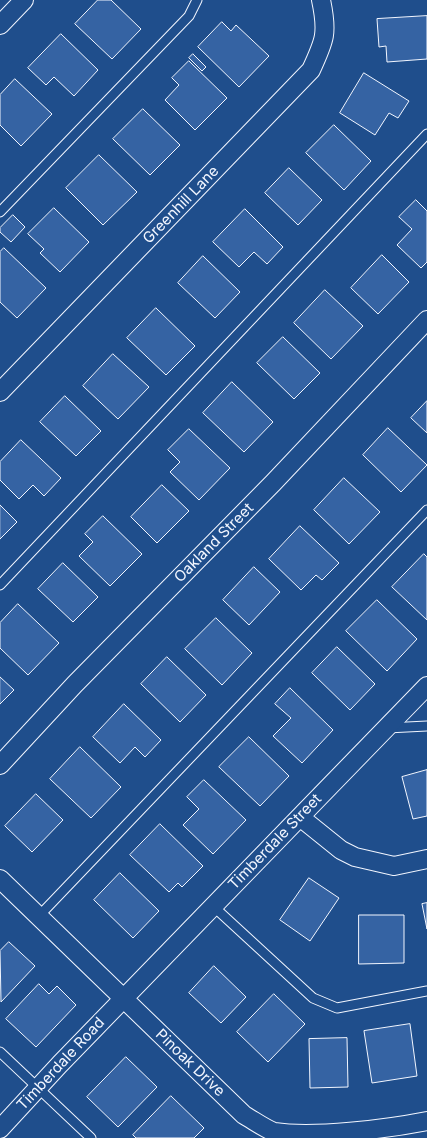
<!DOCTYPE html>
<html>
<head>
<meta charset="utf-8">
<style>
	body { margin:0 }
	canvas { display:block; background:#1f4e8c }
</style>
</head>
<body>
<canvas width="427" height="1138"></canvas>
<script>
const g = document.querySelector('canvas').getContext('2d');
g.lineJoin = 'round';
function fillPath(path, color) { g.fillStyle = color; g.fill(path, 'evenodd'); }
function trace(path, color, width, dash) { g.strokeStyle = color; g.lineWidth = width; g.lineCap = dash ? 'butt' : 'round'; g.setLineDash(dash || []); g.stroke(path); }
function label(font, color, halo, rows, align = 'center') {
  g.font = font + ' Inter,sans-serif'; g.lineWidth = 4; g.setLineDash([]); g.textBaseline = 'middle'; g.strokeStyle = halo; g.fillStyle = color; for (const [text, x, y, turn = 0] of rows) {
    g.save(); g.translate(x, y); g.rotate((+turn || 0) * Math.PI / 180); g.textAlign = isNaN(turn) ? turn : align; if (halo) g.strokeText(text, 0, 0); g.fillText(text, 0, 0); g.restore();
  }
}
const building = new Path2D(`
	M98,0H111L141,29L112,59L75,24Z
	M427,16V59L387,62L386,46L379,47L377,19Z
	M222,22L231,31L236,25L269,56L239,87L198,47Z
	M61,34L98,70L74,96L54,77L46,85L28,68Z
	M193,54L206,67L202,71L189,58Z
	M189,61L227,98L195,130L165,100L179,85L172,78Z
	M364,73L409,101L398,118L389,113L375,135L340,113Z
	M15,79L52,114L21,146L0,125V95Z
	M143,109L180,145L150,175L113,139Z
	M334,125L371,161L344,190L306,153Z
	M99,155L137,192L103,225L66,188Z
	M289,168L322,200L298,225L265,193Z
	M416,200L427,211V262L421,268L397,245L412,229L399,217Z
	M54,208L89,242L60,272L40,253L44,249L28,234Z
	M245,209L283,247L267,264L254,252L239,267L213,242Z
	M13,215L25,227L11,242L0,232V228Z
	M4,248L46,288L17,318L0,302V252Z
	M382,255L409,282L378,314L351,288Z
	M203,256L240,292L215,318L178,283Z
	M325,290L363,326L331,359L294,323Z
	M156,308L195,346L166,375L127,338Z
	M283,337L320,373L294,399L257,363Z
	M113,354L149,387L118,419L83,386Z
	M232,382L273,422L244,452L203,413Z
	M65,396L101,431L76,456L40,422Z
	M427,401V433L411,418Z
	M388,428L427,465L401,492L363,455Z
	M189,429L230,468L199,500L170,472L180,462L168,450Z
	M21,440L61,478L44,496L33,485L19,499L0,480V462Z
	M344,478L380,512L349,544L314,510Z
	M162,485L189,511L157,543L131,517Z
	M0,505L17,522L0,539Z
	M103,516L142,554L110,586L79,556L93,542L85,534Z
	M300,526L339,563L322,580L316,575L301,590L269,559Z
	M424,554L427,557V620L392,587Z
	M63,563L98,597L73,622L38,589Z
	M254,567L280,592L249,625L223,600Z
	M377,600L417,639L387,671L346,631Z
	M18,604L59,643L28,675L0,648V623Z
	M216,618L252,653L222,685L185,649Z
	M337,647L375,684L350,710L312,673Z
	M167,657L206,695L180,722L141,684Z
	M0,677L14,690L0,704Z
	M290,688L333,730L302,763L273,736L291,718L275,704Z
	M124,704L161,740L145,757L135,747L120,763L93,737Z
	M249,737L289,776L260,806L219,767Z
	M80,747L121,787L91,818L50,779Z
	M427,770V816L413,819L402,777Z
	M204,780L246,820L213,854L183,825L199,809L187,797Z
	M36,794L63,820L32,852L5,826Z
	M160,824L203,866L182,887L178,883L169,892L130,855Z
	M120,873L159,911L133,938L94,900Z
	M309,878L339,898L310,941L280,920Z
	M427,903V929L422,904Z
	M359,915H404V963L359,964Z
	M9,942L35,966L1,1002L0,951Z
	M214,966L246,997L221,1023L189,993Z
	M39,984L49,994L57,986L76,1005L36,1047L6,1019Z
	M274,994L305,1024L268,1062L237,1032Z
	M410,1024L417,1076L372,1083L364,1031Z
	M347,1038L348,1087L310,1088L309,1039Z
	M126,1057L157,1087L118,1127L87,1097Z
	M171,1096L204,1128L194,1138H136L133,1135Z`);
const service = new Path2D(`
	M0,212L189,16L197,0
	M0,585L427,134
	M387,728L427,726
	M213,906L313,998L337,1008L427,991
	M38,917L427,510
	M0,1052L91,1138`);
const minor = new Path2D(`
	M0,25L24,0
	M0,392L311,70C325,40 328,33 321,0
	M0,765L75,684L273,483L427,320
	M300,817L341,850L355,857L394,866L427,859
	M0,879L244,1115C253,1120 264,1128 274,1132C314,1138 386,1129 427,1121
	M0,1129L60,1064L427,686`);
const streetNames = [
	["Greenhill Lane",181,205,-46],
	["Oakland Street",214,543,-45],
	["Timberdale Street",275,842,-46],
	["Pinoak Drive",190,1063,44],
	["Timberdale Road",61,1064,-47]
];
fillPath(building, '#3563a3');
trace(building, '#f2f6ff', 1);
trace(service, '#f2f6ff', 11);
trace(minor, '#f2f6ff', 20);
trace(service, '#1f4e8c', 9);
trace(minor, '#1f4e8c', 18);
label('15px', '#f2f6ff', '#1f4e8c', streetNames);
</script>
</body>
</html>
